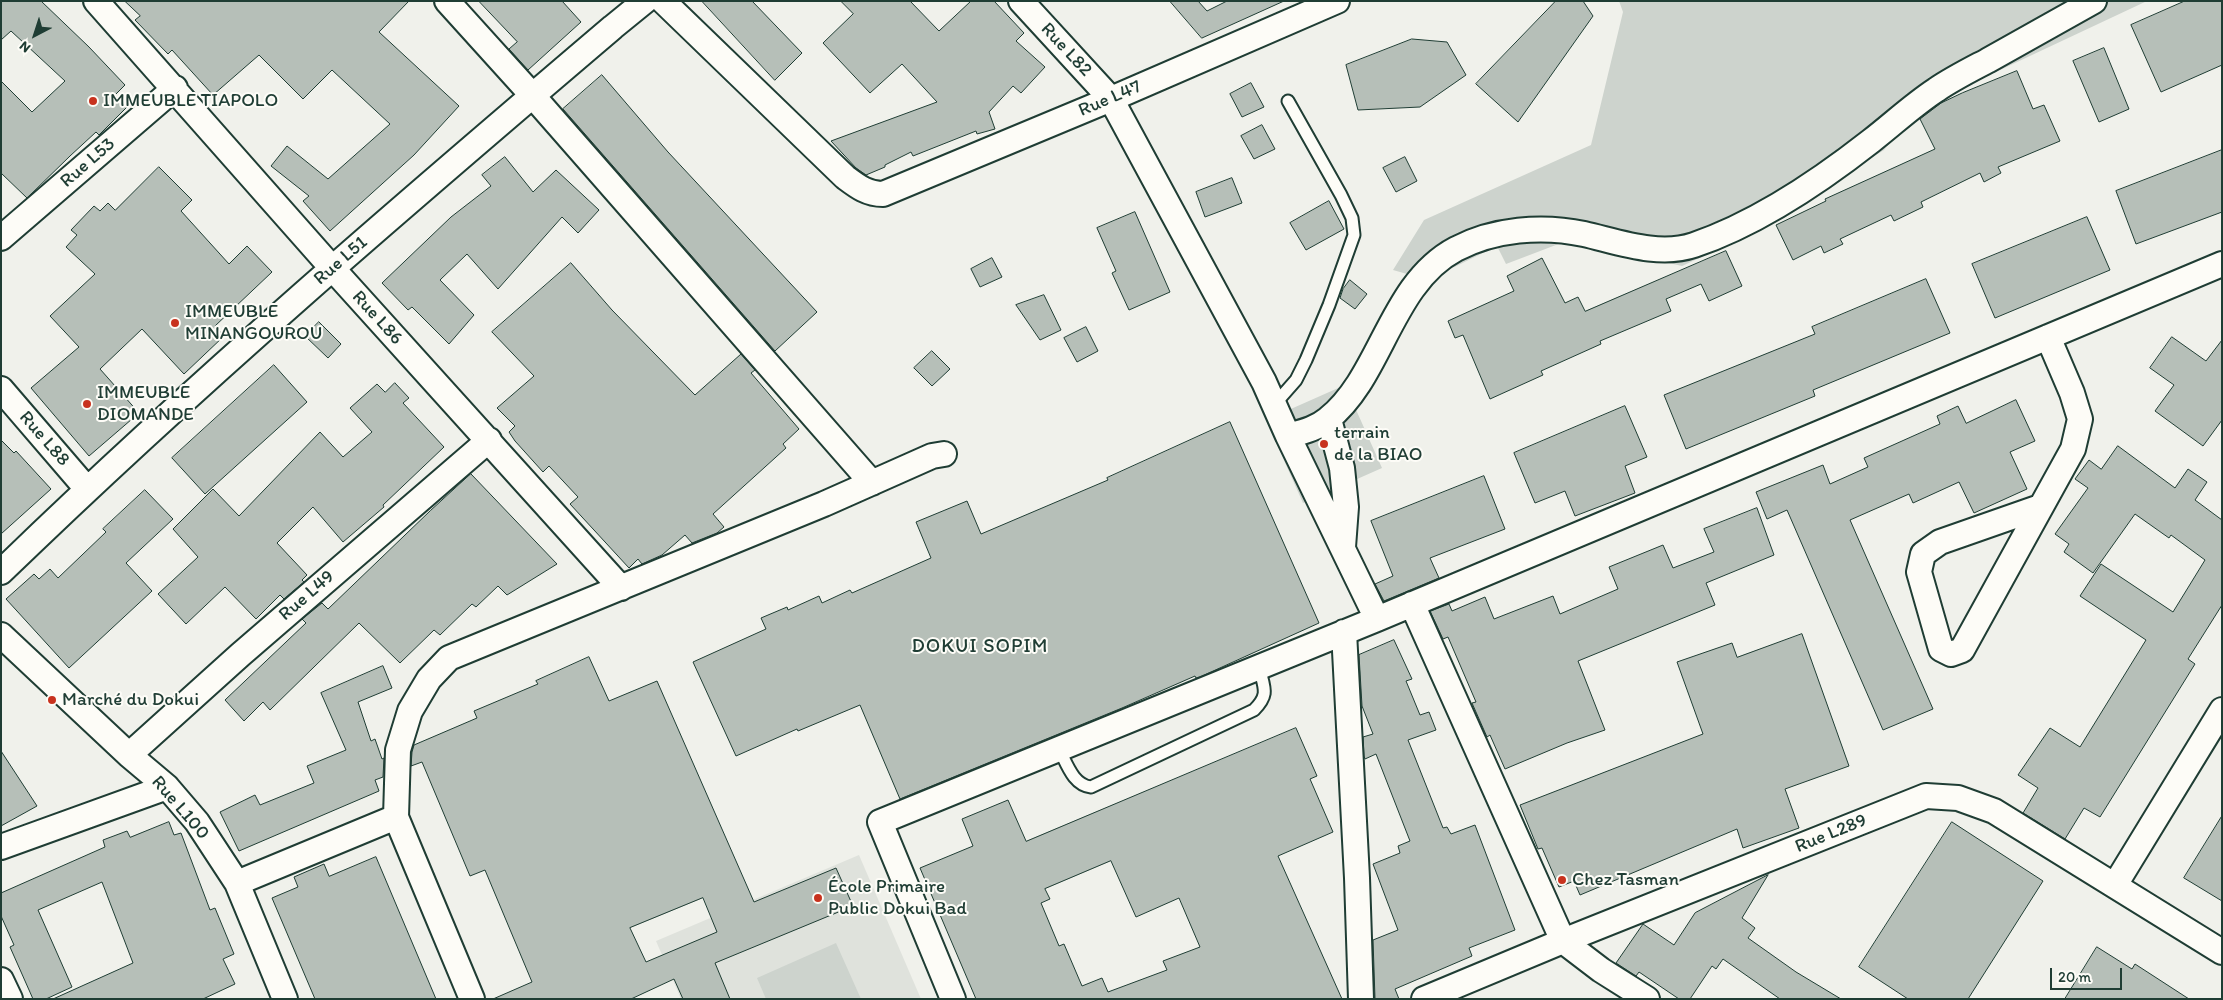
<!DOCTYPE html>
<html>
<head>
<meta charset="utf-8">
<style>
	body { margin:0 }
	#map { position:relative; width:2223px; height:1000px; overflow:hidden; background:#f0f1eb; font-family:Itim,sans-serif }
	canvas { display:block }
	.frame { position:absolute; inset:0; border:2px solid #1f3d34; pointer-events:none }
	.north { position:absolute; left:10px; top:10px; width:50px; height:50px; -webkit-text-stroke:4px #fdfcf7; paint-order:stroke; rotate:220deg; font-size:14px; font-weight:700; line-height:20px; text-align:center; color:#1f3d34 }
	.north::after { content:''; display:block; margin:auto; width:18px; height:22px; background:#1f3d34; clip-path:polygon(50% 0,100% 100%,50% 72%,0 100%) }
	.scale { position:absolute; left:2050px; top:968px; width:72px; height:22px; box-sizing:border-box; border:2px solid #1f3d34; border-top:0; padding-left:6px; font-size:15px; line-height:18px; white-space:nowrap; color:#1f3d34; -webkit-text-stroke:4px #fdfcf7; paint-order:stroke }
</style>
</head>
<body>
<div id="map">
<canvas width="2223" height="1000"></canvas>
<div class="frame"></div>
<div class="north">N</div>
<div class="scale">20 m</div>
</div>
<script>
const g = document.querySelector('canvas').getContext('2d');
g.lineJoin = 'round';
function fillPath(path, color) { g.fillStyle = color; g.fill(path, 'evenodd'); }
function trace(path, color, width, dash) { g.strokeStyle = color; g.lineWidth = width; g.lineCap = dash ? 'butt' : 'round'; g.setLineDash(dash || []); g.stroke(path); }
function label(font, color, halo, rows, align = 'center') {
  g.font = font + ' Itim,sans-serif'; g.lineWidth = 4; g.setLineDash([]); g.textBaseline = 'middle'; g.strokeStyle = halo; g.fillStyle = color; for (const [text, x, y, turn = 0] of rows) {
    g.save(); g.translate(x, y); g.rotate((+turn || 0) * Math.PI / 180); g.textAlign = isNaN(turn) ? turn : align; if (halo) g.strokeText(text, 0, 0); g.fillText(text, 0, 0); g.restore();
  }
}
const built = new Path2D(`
	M859,855L921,999H681L656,941Z`);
const green = new Path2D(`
	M1619,1H2147L1917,109L1884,150L1828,185L1768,226L1682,266L1569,240L1506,264L1497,246L1428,280L1393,270L1424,220L1591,145L1623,12Z
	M1345,385L1382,468L1303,503L1266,420Z
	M836,943L861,999H766L757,978Z`);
const building = new Path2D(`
	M1,1H41L89,47L125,85L115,95L127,107L99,135L96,132L70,156L27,198L1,173V81L32,112L65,81L11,31L1,40Z
	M125,1H409L379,32L459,106L414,155L330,231L303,201L309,196L271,166L287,146L328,179L390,124L332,70L303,99L259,55L213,95L172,50L168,54L135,20L140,16Z
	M479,1H562L581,22L528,70L509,49L517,42Z
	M702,1H752L802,53L775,80Z
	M841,1H910L939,31L971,1H994L1024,33L1016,41L1045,67L1021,93L1013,86L989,112L995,129L977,134L976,131L913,156L911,152L885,165V167L866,175L856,168L831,141L937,102L902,64L870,93L823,43L853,14Z
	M1170,1H1198L1207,11L1227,1H1284L1202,38Z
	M1556,1H1583L1593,16L1518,122L1476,84Z
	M2185,1H2222V65L2161,92L2131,25Z
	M1412,39L1447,42L1466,75L1420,107L1358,110L1346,65Z
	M2104,48L2129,109L2099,122L2073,61Z
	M2017,71L2033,109L2044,105L2060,141L1998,167L2001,173L1984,182L1980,173L1921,202L1923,207L1894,221L1891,215L1840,239L1843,244L1824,253L1821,246L1793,260L1776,225L1826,201L1825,199L1935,149L1920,119L1941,103L1962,93Z
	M602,75L668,152L817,312L775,351L563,109Z
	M1251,83L1264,107L1242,117L1230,94Z
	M1262,125L1275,149L1254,159L1241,136Z
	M2222,150V212L2136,244L2116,191Z
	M505,157L533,192L556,170L599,210L578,233L562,217L498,289L467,254L440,280L474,315L449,344L412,307L408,310L382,283L451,217L491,186L482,175Z
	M1405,157L1417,181L1396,192L1383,168Z
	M159,167L192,200L181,211L229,264L247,246L272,272L215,326L224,336L184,374L142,329L100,369L139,413L89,456L31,388L79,347L50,316L95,274L66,247L77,235L71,230L94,206L100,211L108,203L115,210Z
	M1232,178L1242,203L1205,217L1196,192Z
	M1329,201L1344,229L1306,250L1290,223Z
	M1135,212L1170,292L1129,310L1112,273L1116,271L1097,228Z
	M2087,217L2110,270L1995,318L1972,264Z
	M1726,251L1742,286L1709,301L1701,284L1666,299L1671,311L1600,341L1601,344L1541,371L1543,375L1490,399L1463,335L1455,338L1448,321L1514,291L1507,276L1542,258L1565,303L1578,297L1585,311Z
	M992,258L1002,277L980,287L971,269Z
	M571,263L612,310L695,395L741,354L755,370L751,373L799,429L783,444L786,448L713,514L724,527L717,533L692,543L685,535L662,555L642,564L638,559L629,568L570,504L578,497L549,466L543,472L515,441L509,432L515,426L497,408L534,376L492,332Z
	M1926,279L1950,333L1813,390L1815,396L1686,449L1664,395L1815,334L1812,327Z
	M1350,280L1367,294L1355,309L1340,298L1343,289Z
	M1044,295L1061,330L1040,340L1016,305Z
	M319,322L341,344L328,358L305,336Z
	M1086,327L1098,351L1077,362L1064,338Z
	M2172,337L2206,361L2222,340V420L2203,446L2155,411L2174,385L2150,368Z
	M932,351L950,369L932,386L914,368Z
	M274,365L307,402L205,494L172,458Z
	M395,383L409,398L403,403L444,447L383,505L384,507L343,542L313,507L277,543L307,575L302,580L304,582L284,599L280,595L256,619L225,587L186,624L158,594L198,557L173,529L213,489L239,516L320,432L343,457L372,432L350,408L377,384L385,392Z
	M2016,400L2035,441L2010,452L2027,489L1974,513L1959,482L1913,503L1909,494L1850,520L1933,709L1883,730L1787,510L1767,519L1756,492L1823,465L1830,484L1868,467L1864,458L1940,424L1937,416L1958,406L1966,423Z
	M1625,406L1647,457L1625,466L1635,493L1575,516L1565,491L1535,503L1514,453Z
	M1230,422L1319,623L1200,677L1196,678L1195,676L1122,708L900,799L860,705L798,731L797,729L736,756L693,662L766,629L761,618L787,607L788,610L819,596L822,603L850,590L852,593L931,558L916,522L967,501L981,534L1108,480L1107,478Z
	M1,440L14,453L16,451L51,489L1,534Z
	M2118,446L2175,488L2188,469L2207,482L2195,500L2222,520V605L2188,659L2195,664L2100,817L2084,808L2065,839L2023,813L2038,788L2018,775L2050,728L2080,747L2146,640L2080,596L2101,564L2173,612L2205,560L2171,535L2169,538L2135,514L2093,573L2064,552L2069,544L2055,534L2088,488L2075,479L2089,460L2101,469Z
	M471,474L557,564L507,595L498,586L476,607L472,604L440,635L434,630L400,663L359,623L270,710L263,702L244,721L225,700L306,623L302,619L322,603L328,609L430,511Z
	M1484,476L1505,529L1430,558L1439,578L1384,601L1375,584L1393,576L1371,521Z
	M145,490L173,519L126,563L152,591L69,668L6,599L34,574L39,579L50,569L58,578L106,532L103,529Z
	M1757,508L1774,555L1706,583L1715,605L1578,661L1605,730L1567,743L1505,769L1490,735L1487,737L1472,703L1476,702L1448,637L1443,639L1430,611L1449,604L1452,611L1485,597L1494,619L1553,596L1560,614L1618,589L1609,567L1663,545L1673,568L1714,552L1704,529Z
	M1802,634L1849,766L1785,789L1799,828L1743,848L1737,829L1580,895L1574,881L1559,887L1542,848L1538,849L1520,805L1703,734L1677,662L1732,643L1737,657Z
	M1394,640L1412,679L1406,681L1420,715L1429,712L1436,730L1408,740L1443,828L1447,827L1451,834L1475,825L1515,930L1469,948L1472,956L1395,989L1399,999H1375L1373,940L1398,930L1373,864L1400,853L1398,846L1410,841L1376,754L1365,759L1364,756L1363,737L1373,734L1362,706L1359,655Z
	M589,657L609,701L657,681L754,902L836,868L853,906L715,963L730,999H683L674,979L631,999H493L532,982L485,870L470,876L422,762L411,766L412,752L414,745L477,718L474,711L538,684L536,681ZM703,898L717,932L646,962L630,928Z
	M383,666L392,688L358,702L371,741L375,739L382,759L384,758L383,777L375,780L379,791L239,851L220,812L255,795L260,805L314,783L307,766L346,750L321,693Z
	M1296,728L1317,776L1310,779L1333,832L1278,856L1342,999H976L920,868L973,846L962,819L1008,800L1026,841ZM1111,861L1136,917L1179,898L1200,947L1163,961L1167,970L1108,992L1102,978L1082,986L1064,944L1059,946L1041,903L1050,899L1045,889Z
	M1,751L37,806L1,826Z
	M2222,816V901L2184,878Z
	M169,822L174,835L181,833L210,910L215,908L234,954L223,959L235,984L203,999H53L133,963L102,882L38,910L72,987L46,999H33L10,947L14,945L1,916V893L105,847L103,840L127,831L130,837Z
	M1952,822L2043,881L1968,999H1908L1859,967Z
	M376,857L436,999H315L272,898L298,887L294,877L324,864L329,876Z
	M1768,875L1742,918L1755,928L1748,938L1796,972L1841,999H1780L1723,959L1716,969L1712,966L1690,999H1679L1639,972L1636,976L1616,963L1643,924L1674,945L1695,913Z
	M2097,947L2132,969L2135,964L2189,999H2065Z`);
const service = new Path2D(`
	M1274,405L1296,380L1306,360L1329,305L1354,235L1352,218L1341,195L1288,101
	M1059,749C1067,764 1073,785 1091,787L1254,710C1270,694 1264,688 1259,667`);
const minor = new Path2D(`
	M96,1L332,268L621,588
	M447,1L532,95L872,483
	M663,1L845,177C857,186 867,194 883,194L1111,99L1337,1
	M1021,1L1111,99L1264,382L1288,436L1377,619
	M1,238L175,88
	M1,389L87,489
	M1329,419L1342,468L1346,507L1343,547
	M1288,436C1302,432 1316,429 1328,419C1382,376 1390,284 1456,249C1494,229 1542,225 1584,234C1619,242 1659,257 1694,245C1756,224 1820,181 1871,141C1893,124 1913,105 1936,90C1952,79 1970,70 1987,61C2023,41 2058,21 2094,1
	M2040,507L1940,542L1923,554L1919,572L1941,649L1951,654L1962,650L2073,449L2080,419L2072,393L2048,337
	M1,572C197,382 405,204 613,27L645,1
	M1412,604L1563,941L1601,970L1647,999
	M1344,632L1357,878L1361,999
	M1,635L129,755L167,787L197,822L237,883L285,999
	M129,755L240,655L489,440
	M1,847L167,787
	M237,883L396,817
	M2115,885L2222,710
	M1,980L10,999
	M472,999L396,817L398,750L410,711L429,679L449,658L824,504L932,456L944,454
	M953,999L880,822L1377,619L2222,264
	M1424,999L1563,941L1926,796L1958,798L1994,811L2222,952`);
const markers = [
	[93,101,5,"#c8321e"],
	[175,323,5,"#c8321e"],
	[87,404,5,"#c8321e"],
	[1324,444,5,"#c8321e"],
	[52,700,5,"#c8321e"],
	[1562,880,5,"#c8321e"],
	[818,898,5,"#c8321e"]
];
const streetNames = [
	["Rue L82",1066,50,47],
	["Rue L47",1110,99,-23],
	["Rue L53",88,163,-41],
	["Rue L51",341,261,-41],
	["Rue L86",377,318,48],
	["Rue L88",44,439,49],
	["Rue L49",307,596,-41],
	["Rue L100",180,808,49],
	["Rue L289",1831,834,-22]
];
const poiNames = [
	["IMMEUBLE TIAPOLO",103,101],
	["IMMEUBLE",185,312],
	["MINANGOUROU",185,334],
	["IMMEUBLE",97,393],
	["DIOMANDE",97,415],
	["terrain",1334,433],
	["de la BIAO",1334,455],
	["Marché du Dokui",62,700],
	["Chez Tasman",1572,880],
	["École Primaire",828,887],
	["Public Dokui Bad",828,909]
];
const neighbourhoodNames = [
	["DOKUI SOPIM",980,647]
];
fillPath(built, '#dfe2dc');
fillPath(green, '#cdd3cd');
fillPath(building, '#b6bfb8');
trace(building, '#1f3d34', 1);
trace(service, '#1f3d34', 15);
trace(minor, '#1f3d34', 28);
trace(service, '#fdfcf7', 11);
trace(minor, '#fdfcf7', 24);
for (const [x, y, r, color] of markers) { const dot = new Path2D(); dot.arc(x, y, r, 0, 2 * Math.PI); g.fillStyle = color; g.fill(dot); trace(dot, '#fdfcf7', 2); }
label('19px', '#1f3d34', '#fdfcf7', streetNames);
label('19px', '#1f3d34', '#fdfcf7', poiNames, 'left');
g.letterSpacing = '1px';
label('20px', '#1f3d34', '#fdfcf7', neighbourhoodNames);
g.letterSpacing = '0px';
</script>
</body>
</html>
